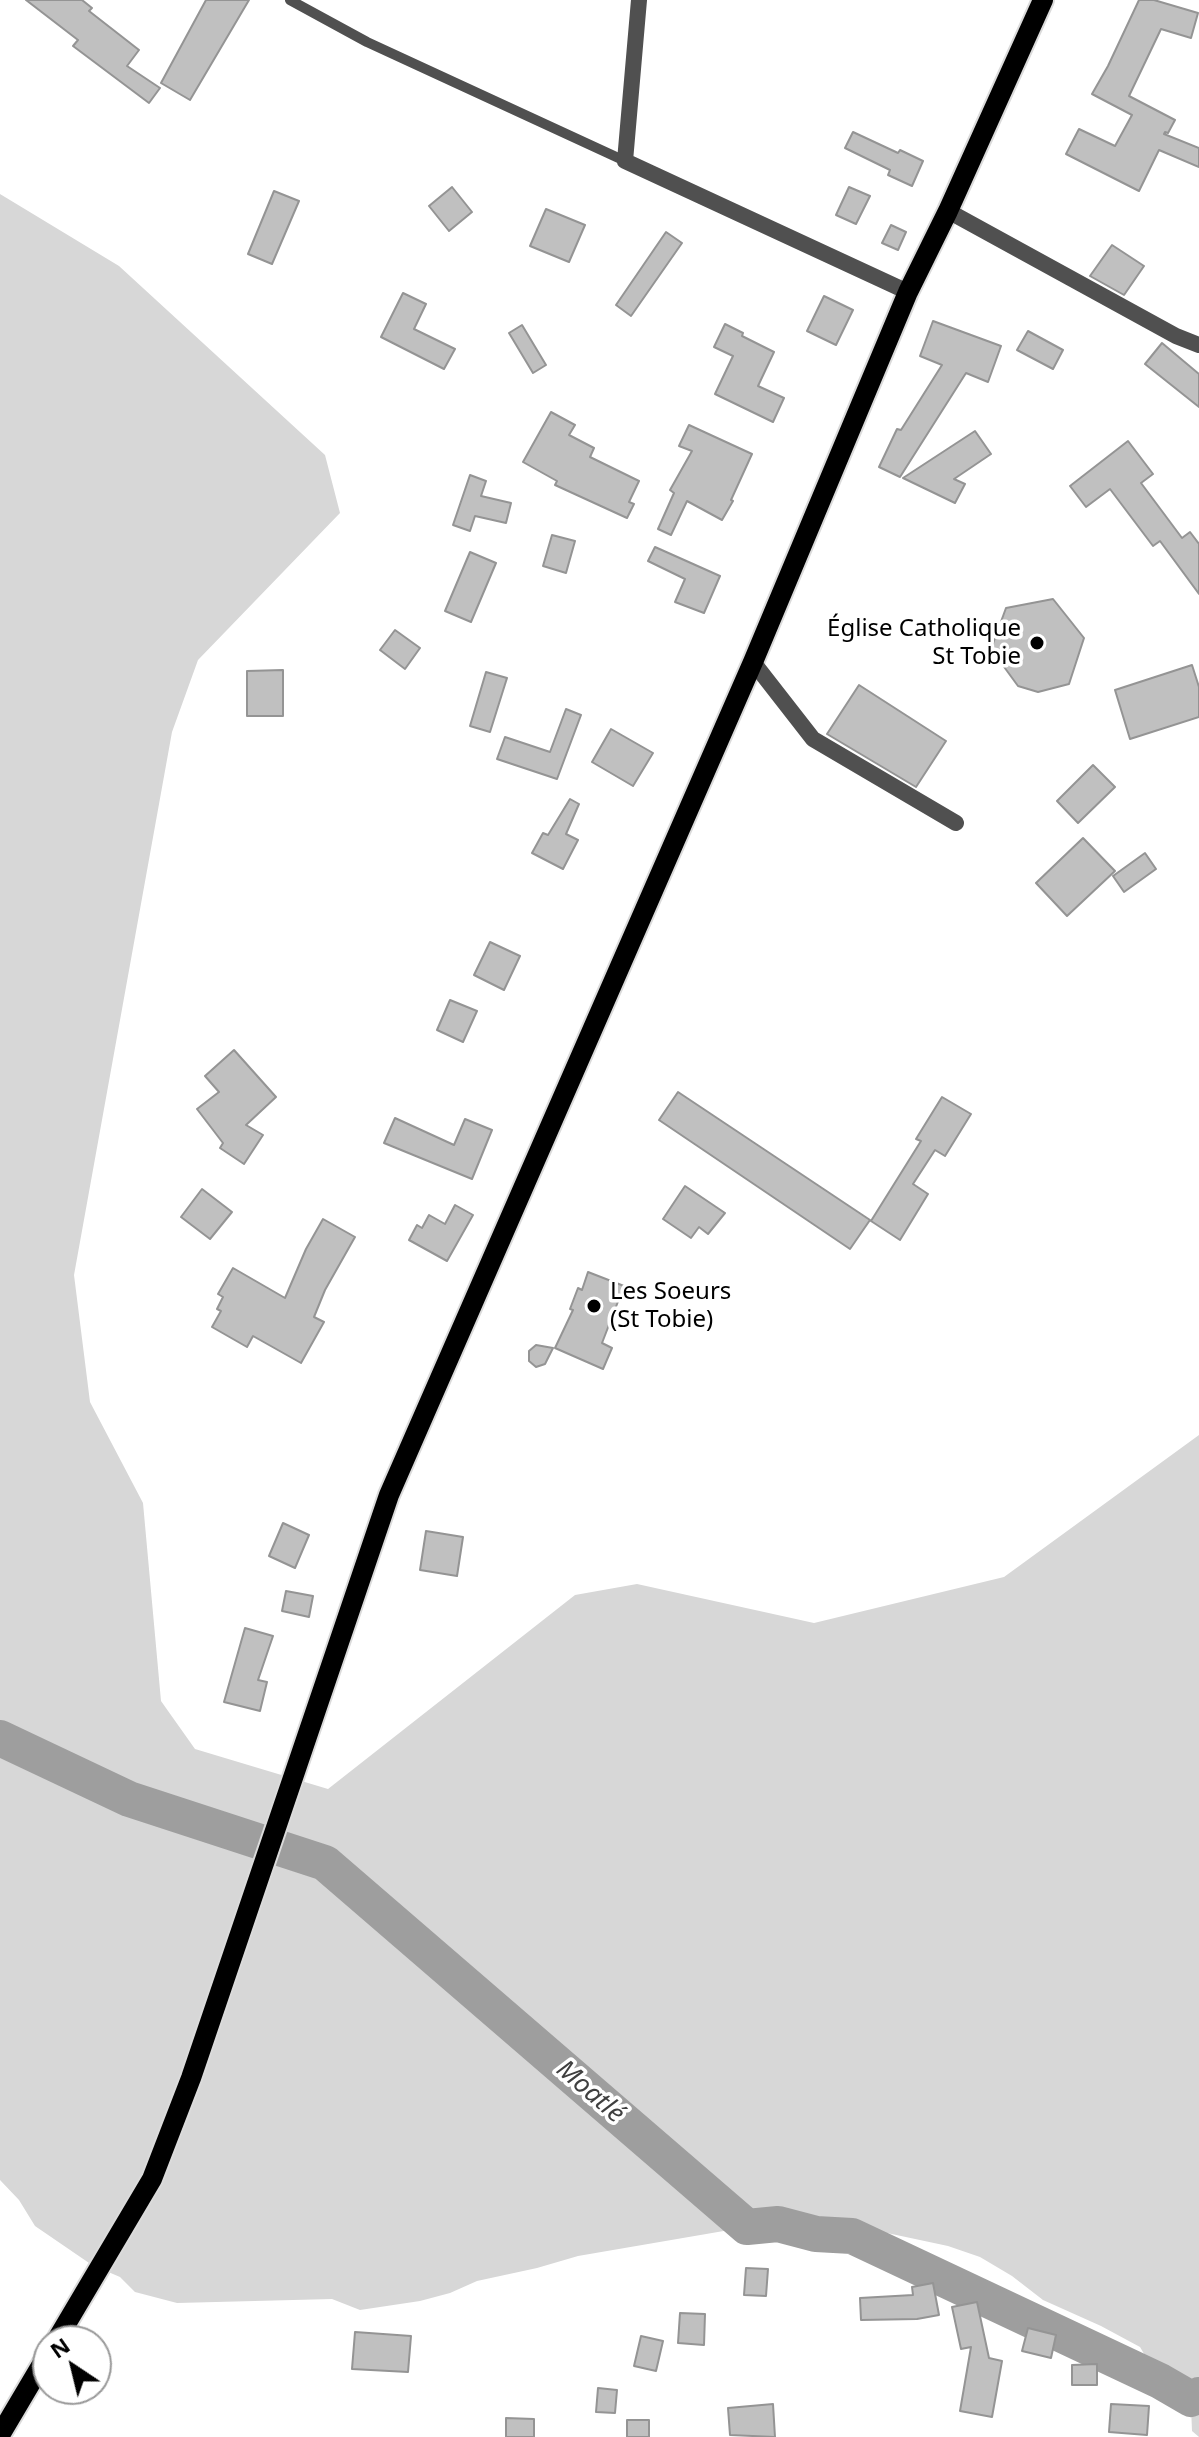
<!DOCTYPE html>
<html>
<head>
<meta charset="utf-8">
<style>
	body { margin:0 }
	#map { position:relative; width:1199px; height:2437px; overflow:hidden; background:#fff; font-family:"Noto Sans",sans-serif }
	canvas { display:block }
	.north { position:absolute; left:32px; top:2325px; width:80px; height:80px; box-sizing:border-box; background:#fff; border:2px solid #999; border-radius:50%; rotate:325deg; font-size:22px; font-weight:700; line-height:32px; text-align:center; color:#000 }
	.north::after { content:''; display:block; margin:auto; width:28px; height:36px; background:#000; clip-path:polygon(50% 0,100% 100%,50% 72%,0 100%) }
</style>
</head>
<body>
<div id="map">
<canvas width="1199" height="2437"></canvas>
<div class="north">N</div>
</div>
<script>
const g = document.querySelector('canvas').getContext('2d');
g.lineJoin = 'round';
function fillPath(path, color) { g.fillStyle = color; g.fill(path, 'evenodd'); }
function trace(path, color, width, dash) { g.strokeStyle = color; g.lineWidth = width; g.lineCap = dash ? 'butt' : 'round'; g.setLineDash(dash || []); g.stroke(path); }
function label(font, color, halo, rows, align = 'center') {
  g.font = font + ' "Noto Sans",sans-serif'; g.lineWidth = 7; g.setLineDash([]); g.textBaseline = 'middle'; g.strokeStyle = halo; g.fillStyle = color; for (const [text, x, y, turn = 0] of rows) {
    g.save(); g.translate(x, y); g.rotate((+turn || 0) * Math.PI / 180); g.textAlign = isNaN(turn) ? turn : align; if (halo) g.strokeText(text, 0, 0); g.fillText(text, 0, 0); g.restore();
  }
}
const green = new Path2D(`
	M0,194L119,266L325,455L340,513L198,660L172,732L74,1275L90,1402L143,1503L161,1701L195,1749L328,1789L575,1595L637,1584L814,1623L1004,1577L1199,1435V2437L1192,2431L1191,2406L1160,2381L1140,2347L1101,2326L1043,2300L1012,2276L980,2257L948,2246L887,2233L852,2236L816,2234L778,2224L747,2227L578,2256L537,2268L477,2281L450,2293L420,2301L360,2310L332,2299L177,2303L135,2292L120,2277L92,2265L35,2226L19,2200L0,2180Z`);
const river = new Path2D(`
	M0,1738L129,1799L325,1863L747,2227L778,2224L816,2234L852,2236L1160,2381L1191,2399L1199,2395`);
const building = new Path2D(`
	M26,0H82L92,8L89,11L139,50L127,66L160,88L149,103L73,46L78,40Z
	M206,0H249L190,100L161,83Z
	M1139,0H1154L1198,13L1191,38L1161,29L1129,96L1175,120L1168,133L1165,132L1164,134L1199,148V167L1159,150L1139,191L1066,154L1079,129L1115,146L1132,115L1092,94L1108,66Z
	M853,132L898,153L900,150L923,161L912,186L888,175L890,170L845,148Z
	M452,187L472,212L449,231L429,206Z
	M849,187L870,196L856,224L836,215Z
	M274,191L299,201L272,264L248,254Z
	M546,209L585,225L569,262L530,246Z
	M891,225L906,232L898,250L882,243Z
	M666,232L682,243L631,316L616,305Z
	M1112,245L1144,266L1124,295L1090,276Z
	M403,293L426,304L414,329L455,349L444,369L381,337Z
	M824,296L853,310L836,345L807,331Z
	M933,321L1001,346L988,382L966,373L900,477L879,467L897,429L901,430L942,365L920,356Z
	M725,324L743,333L742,336L774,352L758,386L784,398L773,422L715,394L733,356L714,347Z
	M522,325L546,365L533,373L509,333Z
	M1028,331L1063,350L1053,369L1017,350Z
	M1162,343L1199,374V407L1145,364Z
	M551,412L575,425L569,435L594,448L590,457L639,481L629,502L634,504L627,518L555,485L557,481L523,462Z
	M689,425L752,454L731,500L733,501L722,520L687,501L671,535L658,529L674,493L670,490L692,451L679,446Z
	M975,431L991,454L954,479L965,484L955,503L903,478Z
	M1128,441L1153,474L1141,483L1182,538L1190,532L1199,544V594L1160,541L1153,546L1110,489L1086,507L1070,486Z
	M470,475L486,481L481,496L511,503L506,523L475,516L470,531L453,525Z
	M552,535L575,541L566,573L543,566Z
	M655,547L720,576L704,613L675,602L685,579L648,561Z
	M470,552L496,563L471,622L445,611Z
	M1053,599L1084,638L1069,684L1038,692L1018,686L991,649L1006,608Z
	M395,630L420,648L405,669L380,650Z
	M1192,665L1199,687V717L1130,739L1115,690Z
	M283,670V716H247V671Z
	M486,672L507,678L490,732L470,726Z
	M859,685L946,741L916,787L827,734Z
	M566,709L581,715L557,779L497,759L505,737L550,752Z
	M611,729L653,753L633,786L592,762Z
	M1093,765L1115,787L1078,823L1057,801Z
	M570,799L579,804L566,834L578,840L563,869L532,853L543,833L548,835Z
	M1083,838L1115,871L1067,916L1036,883Z
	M1145,853L1156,869L1124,892L1113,876Z
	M490,942L520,956L504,990L474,975Z
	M450,1000L477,1011L463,1042L437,1030Z
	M234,1050L276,1097L246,1125L263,1135L244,1164L220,1148L223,1143L197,1109L219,1092L205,1076Z
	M678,1092L870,1220L850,1249L659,1120Z
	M942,1097L971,1114L945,1156L935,1150L913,1184L928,1194L900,1240L871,1221L921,1141L916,1139Z
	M395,1118L454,1145L465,1119L492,1130L472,1179L384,1143Z
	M685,1186L725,1213L708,1234L699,1227L691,1238L663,1219Z
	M202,1189L232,1212L210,1239L181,1217Z
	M455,1205L473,1215L447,1261L409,1240L417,1225L422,1228L429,1215L445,1224Z
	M323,1219L355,1237L325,1290L314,1317L324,1322L301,1363L253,1336L247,1347L212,1327L221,1311L217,1309L223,1297L218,1294L233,1268L285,1298L306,1249Z
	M588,1272L624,1286L602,1343L612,1348L603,1369L555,1348L573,1310L570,1309L578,1288L582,1290Z
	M536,1345L553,1348L545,1364L536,1367L529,1361V1351Z
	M283,1523L309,1535L295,1568L269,1556Z
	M426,1531L463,1537L457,1576L420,1570Z
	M286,1591L313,1596L309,1617L282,1611Z
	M245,1628L273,1636L258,1680L267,1682L260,1711L224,1702Z
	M746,2268L768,2269L766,2296L744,2295Z
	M933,2283L939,2315L917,2319L861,2320L860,2298L913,2295L912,2287Z
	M977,2302L989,2358L1002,2361L992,2417L960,2411L971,2347L961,2349L952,2307Z
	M680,2313L705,2314L704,2345L678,2343Z
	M1028,2328L1056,2335L1051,2358L1022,2351Z
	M355,2332L411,2336L408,2372L352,2369Z
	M641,2336L663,2341L656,2371L634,2366Z
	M1097,2364V2385H1072V2365Z
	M598,2388L617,2390L615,2413L596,2412Z
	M773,2404L775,2437L730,2435L728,2408Z
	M1111,2404L1149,2406L1147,2435L1109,2432Z
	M506,2418L534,2419V2437H506Z
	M627,2420H649V2437H627Z`);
const lane = new Path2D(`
	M290,0L367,42L625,161`);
const street = new Path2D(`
	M639,0L625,161L908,292
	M948,211L1176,336L1199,345
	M753,662L813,739L956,823`);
const primary = new Path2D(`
	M56,2341L152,2179L191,2078L389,1495L753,662L908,292L948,211L1043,0
	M0,2435L48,2354`);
const markers = [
	[1037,643,8,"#000"],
	[594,1306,8,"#000"]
];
const poiNames = [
	["Église Catholique",1021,629],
	["St Tobie",1021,657],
	["Les Soeurs",610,1292,"left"],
	["(St Tobie)",610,1320,"left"]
];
const waterNames = [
	["Moatlé",590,2092,41]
];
fillPath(green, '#d7d7d7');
trace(river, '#9e9e9e', 36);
fillPath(building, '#c0c0c0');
trace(building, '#949494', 2);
trace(primary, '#dbdbdb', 24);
trace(lane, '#505050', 10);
trace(street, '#505050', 16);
trace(primary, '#000', 20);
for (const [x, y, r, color] of markers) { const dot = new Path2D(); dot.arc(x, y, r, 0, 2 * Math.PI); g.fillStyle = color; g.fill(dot); trace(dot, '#fff', 3); }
label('24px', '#000', '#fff', poiNames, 'right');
label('italic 26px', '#3f3f3f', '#fff', waterNames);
</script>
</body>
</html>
